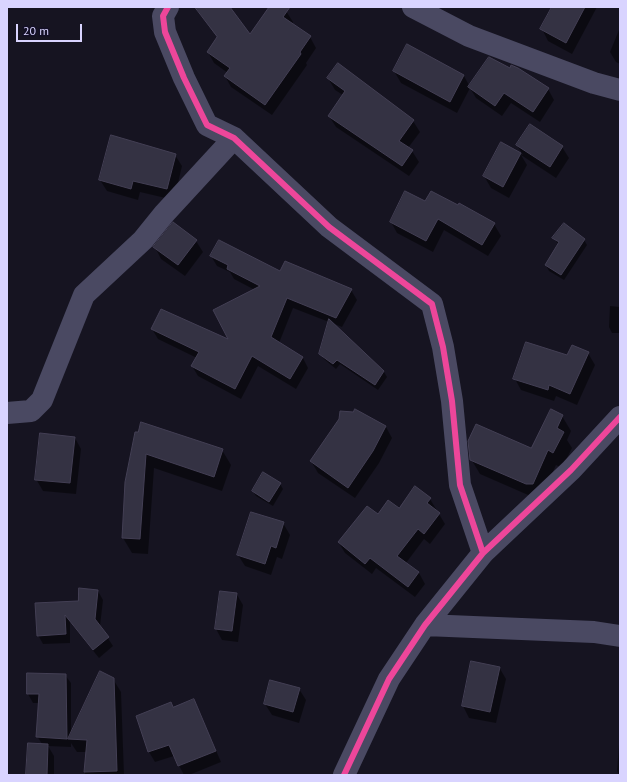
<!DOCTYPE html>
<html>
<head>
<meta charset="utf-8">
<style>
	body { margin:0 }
	#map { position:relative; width:627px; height:782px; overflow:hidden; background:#161421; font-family:"PT Sans",sans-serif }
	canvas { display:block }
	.frame { position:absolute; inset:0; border:8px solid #d9d4ff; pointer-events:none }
	.scale { position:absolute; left:16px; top:24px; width:66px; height:18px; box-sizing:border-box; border:2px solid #d9d4ff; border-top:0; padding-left:5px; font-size:12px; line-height:14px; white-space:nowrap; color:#d9d4ff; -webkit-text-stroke:3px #130f26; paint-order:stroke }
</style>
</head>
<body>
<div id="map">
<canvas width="627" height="782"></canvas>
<div class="frame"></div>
<div class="scale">20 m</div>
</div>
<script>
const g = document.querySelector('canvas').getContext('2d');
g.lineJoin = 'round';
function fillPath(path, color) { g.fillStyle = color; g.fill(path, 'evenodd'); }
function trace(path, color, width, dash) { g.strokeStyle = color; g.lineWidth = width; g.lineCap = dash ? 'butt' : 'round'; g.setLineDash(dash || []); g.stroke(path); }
const shadow = new Path2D(`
	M196,7H229L250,36L270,7H280L286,11L293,22L292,24L310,37L316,48L306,63L307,65L272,115L231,87L225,76L228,73L214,63L208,52L218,38Z
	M553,7H597L572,54L548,41L542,29Z
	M619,30H620V64L616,62L610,52Z
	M408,46L464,76L470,87L510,69L548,89L554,100L540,122L511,103L502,116L476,98L470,88L457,113L401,83L394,71Z
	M328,78L413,121L420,132L408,148L412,151L419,162L409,176L336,127L329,116L343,95L335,90Z
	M502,143L523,155L517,145L562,147L569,158L556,178L521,155L527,165L509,198L491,188L484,176Z
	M175,155L182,166L174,200L140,192L138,200L107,191L100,180Z
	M426,203L494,224L501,236L488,256L444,230L433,252L397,233L391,222Z
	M554,238L584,240L587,245L564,280L549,271L546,265L559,245Z
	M196,241L203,252L185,276L161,259L155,247Z
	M211,256L351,290L357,300L342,327L332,323L384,372L387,377L378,390L340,364L336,369L324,359L320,353L329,322L293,308L279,343L303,358L308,368L296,389L258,366L241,399L198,376L192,366L197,358L158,339L152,329L230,341L255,290L234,279L230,272L217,266Z
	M610,306L620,307V333H612L609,327Z
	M588,353L595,365L577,405L556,396L554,401L521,390L515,379L568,357Z
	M355,411L386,427L392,438L379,463L355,498L318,473L311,461Z
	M562,416L571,431L567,440L572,448L562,468L556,465L541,498H535L480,474L471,459L531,449Z
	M136,433L222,450L231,465L222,491L154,468L148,554L132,553L123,538L126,482Z
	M75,438L81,449L76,494L43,491L36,479Z
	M280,484L283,489L273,506L256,496L253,491Z
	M415,488L430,499L445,524L430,544L424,539L406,563L419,573L425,584L415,597L376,568L372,574L345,553L339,543L378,515L399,509Z
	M283,523L290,535L282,559L277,557L271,575L245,566L238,555Z
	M98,591L103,600L100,626L113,646L99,658L70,622V643L43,644L38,635L79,602Z
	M236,593L243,605L238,642L222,640L216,629Z
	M472,662L499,667L506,679L496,723L469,718L463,706Z
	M28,674L65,675L71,683V735L113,679L121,692L124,775H85L87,752H77L71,743V747L48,746L54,756V775H27L42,744L37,736L40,703H33L28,694Z
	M299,689L306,700L299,723L272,715L265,704Z
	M194,700L221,762L189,775H184L174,756L155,762L149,752L137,717L173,708Z
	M620,732V775H619L617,771Z`);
const building = new Path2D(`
	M195,7H230L250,34L269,7H290L283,17L311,36L300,52L301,54L265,105L224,76L230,68L207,52L217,37Z
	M552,7H585L566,43L540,29Z
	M407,44L464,75L450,102L393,71Z
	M489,57L510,68L511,65L518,68L549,88L533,112L504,93L495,106L468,87Z
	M338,63L414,120L399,141L413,150L402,166L328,116L345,91L327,78Z
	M530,124L563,146L550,167L516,145Z
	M111,135L176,154L167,189L133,181L131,189L99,180Z
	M501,142L521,153L503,187L483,176Z
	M405,191L425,201L431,191L458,205L459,203L495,223L482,245L438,219L426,241L390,222Z
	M173,222L197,240L178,265L153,247Z
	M564,223L585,239L561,275L545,265L559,242L552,238Z
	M219,240L280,271L285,261L352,289L336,318L287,298L271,337L303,357L290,379L252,356L235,389L191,366L199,352L151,329L161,309L228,339L213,310L260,286L227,269L228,265L210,256Z
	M329,319L384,371L375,385L337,360L333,364L319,354Z
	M526,342L567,355L572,345L589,352L570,394L549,385L548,390L513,379Z
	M355,409L386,426L373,451L348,488L310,461L339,419L340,411L353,412Z
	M551,409L563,415L557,428L564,432L553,453L548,450L533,484H526L470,460L468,441L476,424L531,448Z
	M141,422L223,449L214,477L146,454L140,539L122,538L125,482L135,432H138Z
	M40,433L75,437L70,483L35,480Z
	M263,472L281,483L269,502L252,491Z
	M415,486L431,498L427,503L440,513L424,534L418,529L397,556L419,572L408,587L370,558L365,564L338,542L367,506L378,514L388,500L399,508Z
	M251,512L284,522L276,548L271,546L265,564L237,555Z
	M79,588L98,590L95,619L109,637L93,650L65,615L66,634L37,636L35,603L78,601Z
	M220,591L237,593L232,631L215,629Z
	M471,661L500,667L490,712L462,706Z
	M100,671L114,678L117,771L84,772L87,740L68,739Z
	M27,673L66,674L67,739L36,737L39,694H27Z
	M270,680L300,688L293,712L264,704Z
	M194,699L216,751L178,766L169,745L148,752L136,716L171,702L173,707Z
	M28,743L48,744L47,775H26Z`);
const minor = new Path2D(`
	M168,7L163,16L165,32L184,78L207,125L234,138L329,227L432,304L443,347L452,401L460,485L483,553
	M413,7L469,36L594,83L620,90
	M7,413L31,411L42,400L84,295L143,240L164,214L234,138
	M425,625L594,632L620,636
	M344,775L389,679L425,625L483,553L571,470L620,417`);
const cycleway = new Path2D(`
	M168,7L163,16L165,32L184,78L207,125L234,138L329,227L432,304L443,347L452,401L460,485L483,553
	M344,775L389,679L425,625L483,553L571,470L620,417`);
fillPath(shadow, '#0007');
fillPath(building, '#343243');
trace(building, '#433f54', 1);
trace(minor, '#4a4962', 22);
trace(cycleway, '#ed469a', 6);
</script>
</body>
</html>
